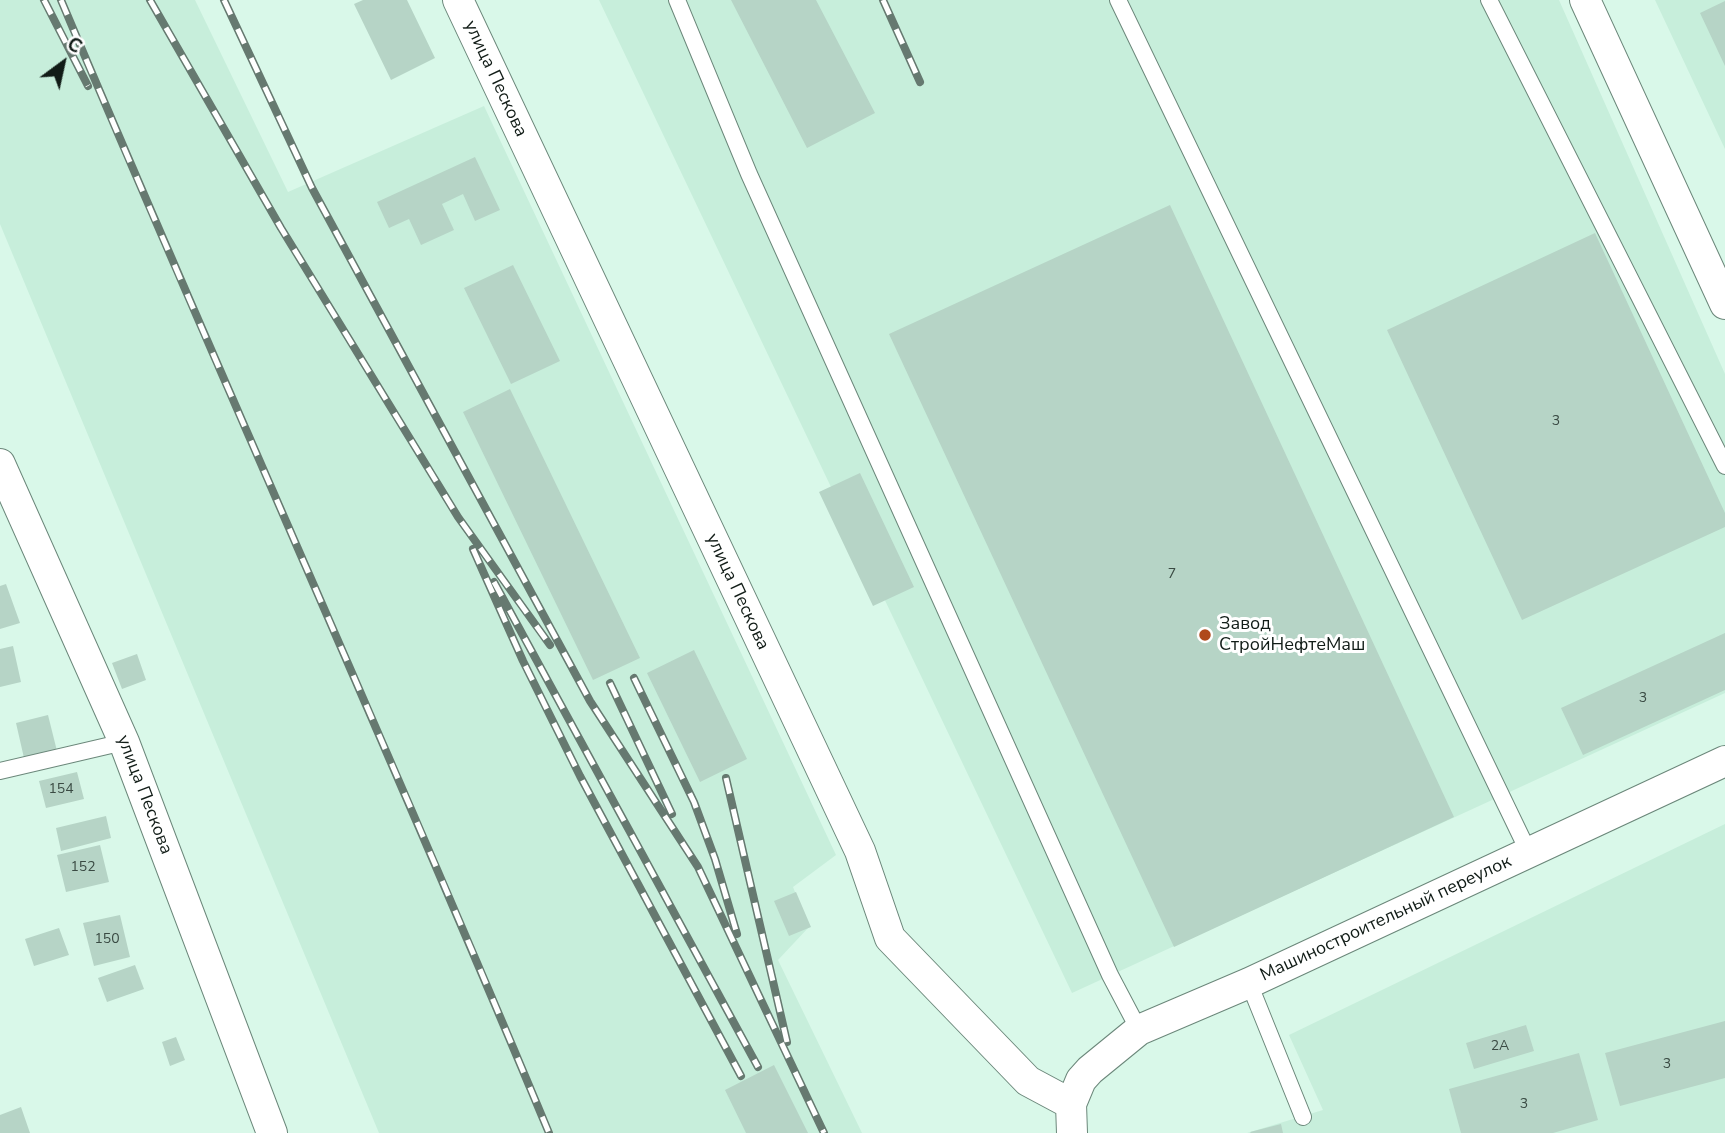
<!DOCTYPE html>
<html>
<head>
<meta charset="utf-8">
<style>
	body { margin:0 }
	#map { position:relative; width:1725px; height:1133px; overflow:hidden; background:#d9f8e9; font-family:"Nunito Sans",sans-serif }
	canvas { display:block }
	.north { position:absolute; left:28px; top:28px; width:70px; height:70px; -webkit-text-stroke:5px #fff; paint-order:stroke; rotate:33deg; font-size:19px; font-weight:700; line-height:28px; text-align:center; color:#111c17 }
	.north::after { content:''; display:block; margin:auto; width:24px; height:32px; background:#111c17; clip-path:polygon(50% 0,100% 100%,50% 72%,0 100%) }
</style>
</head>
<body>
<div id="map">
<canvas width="1725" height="1133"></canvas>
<div class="north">С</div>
</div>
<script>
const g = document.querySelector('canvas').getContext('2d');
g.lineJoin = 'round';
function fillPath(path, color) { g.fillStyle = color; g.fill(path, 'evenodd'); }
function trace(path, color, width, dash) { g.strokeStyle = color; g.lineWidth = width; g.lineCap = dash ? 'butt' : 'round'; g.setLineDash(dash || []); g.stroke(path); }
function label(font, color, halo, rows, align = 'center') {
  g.font = font + ' "Nunito Sans",sans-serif'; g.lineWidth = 6; g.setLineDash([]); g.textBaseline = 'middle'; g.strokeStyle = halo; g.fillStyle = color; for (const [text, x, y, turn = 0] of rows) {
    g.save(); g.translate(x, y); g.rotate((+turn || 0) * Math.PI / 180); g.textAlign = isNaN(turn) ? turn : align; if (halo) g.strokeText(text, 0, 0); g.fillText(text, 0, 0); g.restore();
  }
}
const built = new Path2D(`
	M0,0H195L288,192L484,106L836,855L793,887L809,927L778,960L862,1133H379L0,224Z
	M599,0H1559L1725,374V693L1072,993Z
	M1655,0H1725V149Z
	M1725,824V1133H1247L1323,1110L1289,1035Z`);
const building = new Path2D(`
	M363,0H407L435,58L391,80L354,4Z
	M731,0H816L875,113L807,148Z
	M1725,1V66L1700,13Z
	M475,157L500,210L475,221L463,194L442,204L454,230L421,245L409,219L389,228L377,202Z
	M1170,205L1454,817L1174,947L889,334Z
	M1595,233L1725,513V527L1522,620L1387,330Z
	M513,265L560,361L511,384L464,288Z
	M510,389L640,658L593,680L463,412Z
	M860,473L914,587L873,606L819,492Z
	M6,584L20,623L0,629V586Z
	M1725,633V690L1583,755L1561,708Z
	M13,646L21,682L0,687V649Z
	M694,650L747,759L700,782L647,673Z
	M137,654L146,680L122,689L112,663Z
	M48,715L57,751L24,758L16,723Z
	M77,772L84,799L46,808L39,781Z
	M106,816L111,838L61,851L56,828Z
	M100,845L109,882L66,892L57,855Z
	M796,892L811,927L789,936L774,901Z
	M120,915L130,957L94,966L83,923Z
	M59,928L69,955L34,966L25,939Z
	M135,965L144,989L107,1002L98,978Z
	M1725,1021V1078L1620,1106L1605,1053Z
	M1526,1025L1534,1051L1474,1069L1466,1043Z
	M176,1037L185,1060L170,1066L162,1042Z
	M1579,1053L1598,1120L1553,1133H1461L1449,1089Z
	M774,1065L808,1133H746L725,1090Z
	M21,1107L30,1133H0V1115Z
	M1281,1124L1283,1133H1251L1250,1132Z`);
const service = new Path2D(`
	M677,0L749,174L1110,975L1139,1030
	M1118,0L1529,853
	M1489,0L1725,466
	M0,771L124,742
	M1249,983L1303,1117`);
const minor = new Path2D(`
	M458,0L860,851L890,938L1028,1081L1071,1104L1072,1133
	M1585,0L1725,304
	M0,464L124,742L272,1133
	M1071,1104L1081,1080L1090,1070L1139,1030L1249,983L1725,761`);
const rail = new Path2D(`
	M44,0L88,86
	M61,0C221,379 391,754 549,1133
	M150,0L281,228L458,517L550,645
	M224,0L312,188L590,701L698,867L824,1133
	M883,0L920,82
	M473,549L523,661L580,776L741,1076
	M494,582L758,1067
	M634,678L694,802L715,859L737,934
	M610,683L672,814
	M726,778L787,1042`);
const markers = [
	[1205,635,7,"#af4a1b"]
];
const numberNames = [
	["3",1556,422],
	["7",1172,575],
	["3",1643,699],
	["154",61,790],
	["152",83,868],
	["150",107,940],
	["2А",1500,1047],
	["3",1667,1065],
	["3",1524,1105]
];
const streetNames = [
	["улица Пескова",495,79,65],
	["улица Пескова",737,592,65],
	["улица Пескова",144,795,69],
	["Машиностроительный переулок",1386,919,-25]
];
const poiNames = [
	["Завод",1219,625],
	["СтройНефтеМаш",1219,646]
];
fillPath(built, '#c7eedb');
fillPath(building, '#b6d4c6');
trace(service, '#6b877a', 18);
trace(minor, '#6b877a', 32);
trace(service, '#fff', 16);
trace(minor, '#fff', 30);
trace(rail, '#667970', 8);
trace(rail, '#fff', 5, [16]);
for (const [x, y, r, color] of markers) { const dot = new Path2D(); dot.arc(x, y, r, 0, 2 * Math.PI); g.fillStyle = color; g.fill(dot); trace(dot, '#fff', 2.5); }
label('14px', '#3a4a43', null, numberNames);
label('18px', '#111c17', '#fff', streetNames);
label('18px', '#111c17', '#fff', poiNames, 'left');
</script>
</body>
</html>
